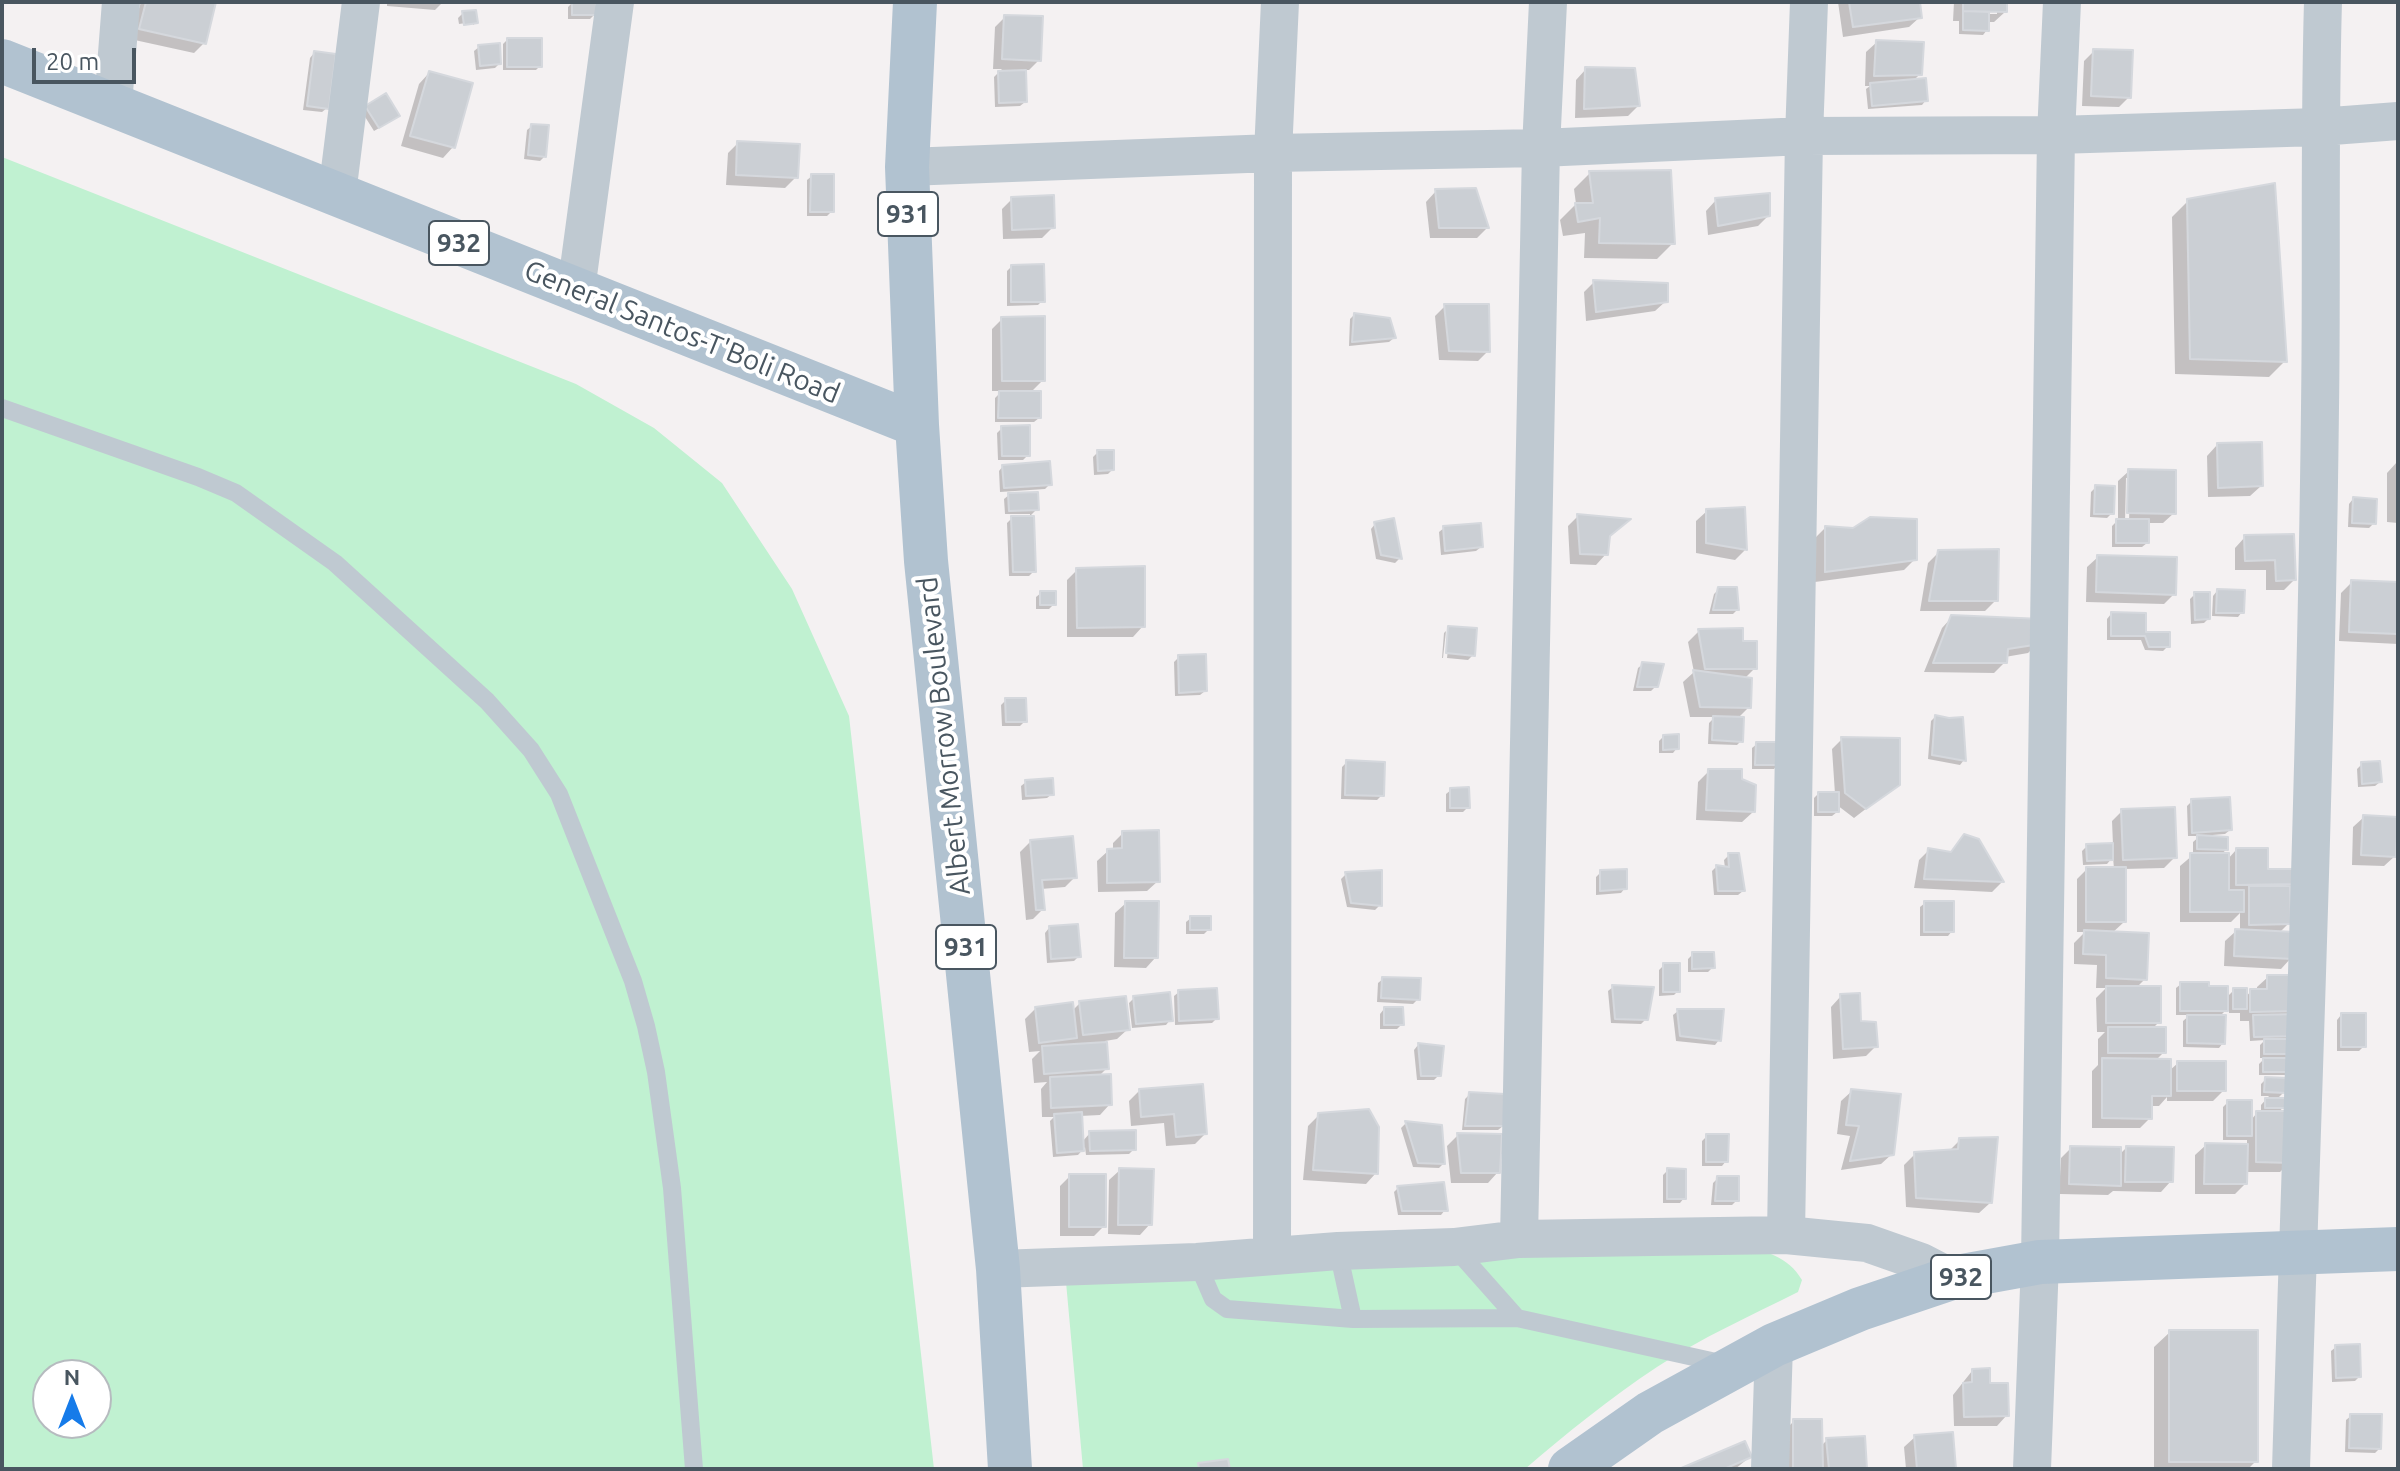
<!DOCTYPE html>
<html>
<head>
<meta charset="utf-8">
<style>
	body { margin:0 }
	#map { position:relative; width:2400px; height:1471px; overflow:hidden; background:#f4f1f2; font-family:Ubuntu,sans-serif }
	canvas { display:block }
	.frame { position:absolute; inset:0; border:4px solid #495660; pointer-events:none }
	.north { position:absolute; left:32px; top:1359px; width:80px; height:80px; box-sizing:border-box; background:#fff; border:2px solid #b6bbbf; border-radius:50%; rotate:0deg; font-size:22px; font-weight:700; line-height:32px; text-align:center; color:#495660 }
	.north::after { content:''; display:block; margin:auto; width:28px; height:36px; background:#167be9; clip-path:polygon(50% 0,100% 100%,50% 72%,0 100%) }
	.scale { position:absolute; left:32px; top:48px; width:104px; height:36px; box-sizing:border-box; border:4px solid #495660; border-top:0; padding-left:10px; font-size:24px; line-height:28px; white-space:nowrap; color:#495660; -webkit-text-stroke:6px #fff; paint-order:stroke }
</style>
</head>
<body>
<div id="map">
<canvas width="2400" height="1471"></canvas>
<div class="frame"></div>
<div class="north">N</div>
<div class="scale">20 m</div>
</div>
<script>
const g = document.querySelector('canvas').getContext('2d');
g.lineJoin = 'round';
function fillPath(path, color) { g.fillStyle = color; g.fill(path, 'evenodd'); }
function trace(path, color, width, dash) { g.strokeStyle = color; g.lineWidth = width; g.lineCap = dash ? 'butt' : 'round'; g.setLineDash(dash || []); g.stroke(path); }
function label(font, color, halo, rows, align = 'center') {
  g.font = font + ' Ubuntu,sans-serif'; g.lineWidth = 8; g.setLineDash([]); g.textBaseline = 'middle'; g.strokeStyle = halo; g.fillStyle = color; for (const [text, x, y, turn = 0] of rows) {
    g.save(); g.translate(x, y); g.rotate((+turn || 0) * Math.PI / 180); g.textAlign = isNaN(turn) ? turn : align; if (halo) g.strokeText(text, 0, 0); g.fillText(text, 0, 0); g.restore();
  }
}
const green = new Path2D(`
	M2,157L576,384L654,428L722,483L792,589L849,716L934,1469H2ZM48,1375H96V1423H48Z
	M1739,1245C1765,1251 1788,1256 1802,1280L1798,1292C1750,1316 1701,1338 1657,1367C1610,1398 1567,1433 1525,1469H1083L1066,1282Z`);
const shadow = new Path2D(`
	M141,2H214L204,43L194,53L130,39Z
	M387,2H443L435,10L387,6Z
	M573,2H594L595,14L590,19H568V7Z
	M1838,2H1918L1920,17L1909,27L1843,37Z
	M1954,2H2005V12L1994,22H1987V30L1983,35L1959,34V21H1953ZM1987,10H1997V14H1987Z
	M463,13L476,23L473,25V22L459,24L458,18Z
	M1005,17L1039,60L1029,70H1024L1025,102L1020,106L995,107L994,77L1002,69H993L995,27Z
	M507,40L540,66L536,70H503V44Z
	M1877,42L1920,74L1913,81L1926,100L1922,105L1868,109L1866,89L1870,86H1865L1866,52Z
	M479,47L499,64L495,68L476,70L474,51Z
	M2094,51L2129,97L2119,107L2082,106L2084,61Z
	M314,53L327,108L322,112L303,110L310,58Z
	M1586,69L1638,106L1628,116L1575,118L1576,80Z
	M429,73L453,147L443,158L401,146L419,84Z
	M367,107L393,120L374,131L362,112Z
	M532,126L545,156L540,161L524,159L527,130Z
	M738,143L796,177L785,188L726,185L728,153Z
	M1590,173L1673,243L1657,259L1584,258L1585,233L1563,236L1560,220L1576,204L1574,189Z
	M812,176L832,211L827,216H807V180Z
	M1436,191L1487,228L1477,238H1430L1426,202Z
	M1012,199L1053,227L1042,238L1003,239L1002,209Z
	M1716,200L1768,216L1758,226L1708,235L1706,211Z
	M2188,201L2285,361L2269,377L2175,374L2172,217Z
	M1011,267L1042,301L1038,305L1007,306V271Z
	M1594,282L1666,301L1655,311L1586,321L1584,292Z
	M1445,306L1488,351L1478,361L1439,360L1435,316Z
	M1354,315L1394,338L1389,342L1349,346L1350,319Z
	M1002,319L1043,380L1030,393L1039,418L1034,422H995V398L1002,391H992V329Z
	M1002,428L1028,455L1023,460H998L997,433Z
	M2217,445L2261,486L2250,496L2208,497L2207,456Z
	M1098,452L1112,470L1108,474L1094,475L1093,457Z
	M2397,462H2398V523L2387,522V473Z
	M1003,466L1050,484L1045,489L1000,492L999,471Z
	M2129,471L2174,513L2163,523H2147V543L2142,547H2112V526L2118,520V481ZM2126,478H2130L2129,523H2125Z
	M2096,487L2112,513L2107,518L2090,517L2091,492Z
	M1009,495L1037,509L1030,516V514H1005L1004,499Z
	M2353,499L2374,523L2369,528L2348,527L2349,504Z
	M1707,511L1745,550L1735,560L1696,553V521Z
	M1578,516L1607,538L1606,554L1596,565L1570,564L1568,526Z
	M1012,518L1034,571L1029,576H1009L1007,523Z
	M1375,524L1400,558L1395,563L1376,559L1371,529Z
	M1444,528L1481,547L1476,551L1441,555L1439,532Z
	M1825,528L1854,530L1915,559L1904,570L1815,582V538Z
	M2293,536L2294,580L2284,590H2266V570H2235V548L2245,537Z
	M1939,552L1996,600L1985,611H1920L1928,563Z
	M2098,557L2174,594L2164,604L2086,602L2087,567Z
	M1077,570L1143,626L1133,637H1067V580Z
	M2352,582L2398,584V644L2339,641L2341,593Z
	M1719,589L1737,610L1733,614H1709L1714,594Z
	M2217,591L2242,612L2238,617L2212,616L2213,596Z
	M1041,593L1054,604L1049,609H1036V597Z
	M2195,594L2208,619L2204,623L2191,624L2190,599Z
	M2111,614L2144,634L2168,646L2163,651L2145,650L2141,640H2107V619Z
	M1952,617L2038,643L2028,653L2005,657V662L1994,673L1924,672L1942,628Z
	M1449,628L1473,655L1468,660L1447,658L1450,630H1447Z
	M1446,631L1443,658H1442L1444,633Z
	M1699,631L1741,643L1755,668L1744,679L1749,707L1737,719L1741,741L1737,745L1708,744L1709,723L1715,717H1690L1683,682L1694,672L1688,642Z
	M1179,657L1205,691L1200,695L1175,696L1174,662Z
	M1643,664L1656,686L1651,691H1633L1638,668Z
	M1006,700L1025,721L1020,726H1002L1001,705Z
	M1935,717L1964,760L1960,765L1928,759L1931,721Z
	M1663,737L1677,748L1673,753H1659V741Z
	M1842,739L1898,784L1854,818L1837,805V812L1832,816H1814V798L1818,794H1835L1832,749Z
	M1757,744L1778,764L1774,769H1752V748Z
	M1347,762L1382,795L1377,800L1341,799L1342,767Z
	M2362,764L2380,782L2375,786L2358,787L2357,769Z
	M1709,771L1740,780L1753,812L1742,822L1696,820L1698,782Z
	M1026,782L1052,794L1047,798L1022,800L1021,786Z
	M1451,790L1468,807L1463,812H1446V794Z
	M2192,801L2230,830L2225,834L2212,835V838L2226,850L2220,855L2227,860L2236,850L2266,871L2294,883L2288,889L2289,923L2279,933L2291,958L2281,969L2224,966L2225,941L2236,931H2240V913L2231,922H2180V866L2193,855V842L2200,836H2188L2187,806Z
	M2122,811L2175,857L2164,868L2124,869V922L2111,934L2145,979L2136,988L2159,1022L2152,1029L2164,1052L2155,1061L2169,1071L2178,1063L2224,1090L2213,1101H2167V1097L2159,1106H2150V1118L2140,1128H2092V1071L2098,1065V1039L2105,1032H2097L2096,998L2106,988H2096L2097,965L2074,964V943L2085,932H2077V879L2087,869H2114L2113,857L2107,864L2083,865L2082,851L2087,846L2113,845L2112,821Z
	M2364,817L2395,856L2384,866L2352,865L2353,827Z
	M1123,833L1158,881L1147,891L1098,892L1097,861L1108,851H1113V843Z
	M1965,837L2002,882L1992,892L1914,888L1919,860L1929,850L1949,854Z
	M1030,842L1075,877L1065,887L1041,889L1043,909L1033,919L1026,920L1020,852Z
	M1729,855L1743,891L1738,895H1714L1712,871L1716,867L1725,868L1724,860Z
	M1601,872L1625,888L1621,893L1596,895V877Z
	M1346,874L1380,905L1375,910L1347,907L1341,879Z
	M1126,903L1156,957L1146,968L1114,967L1115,913Z
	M1925,903L1952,931L1948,936H1920V907Z
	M1191,918L1209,929L1204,934H1186V922Z
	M1049,928L1079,956L1074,961L1047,963L1045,933Z
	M1693,954L1713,967L1708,972H1688V959Z
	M1664,965L1678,991L1674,995L1659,996V970Z
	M2268,977H2296L2285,1075H2259V1064L2265,1058H2260V1045L2265,1040L2250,1041L2249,1021H2240V1013H2229V1007L2219,1017L2223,1043L2219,1048L2183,1047V1021L2190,1015H2176V988L2181,984L2207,988L2226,998L2234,990L2245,998L2251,991H2257V987Z
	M1383,979L1418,999L1413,1004L1377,1002L1378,983Z
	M1613,987L1646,1019L1641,1024L1611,1023L1608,991Z
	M1179,992L1217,1018L1212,1023L1175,1025L1174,996Z
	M1841,996L1876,1046L1866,1056L1833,1059L1831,1007Z
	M1134,998L1170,1020L1166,1025L1132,1028L1129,1003Z
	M1080,1003L1128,1029L1117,1039L1105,1041L1106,1069L1099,1076L1110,1104L1100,1115L1080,1116L1082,1142L1090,1133L1134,1149L1129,1154L1086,1155L1085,1147L1078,1155L1053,1157L1050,1121L1054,1117H1042L1041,1089L1047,1082L1034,1083L1032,1059L1040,1051L1029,1052L1025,1019L1036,1008L1072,1011Z
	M1384,1009L1402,1024L1397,1029H1380V1014Z
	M1678,1011L1719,1040L1715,1045L1676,1041L1673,1015Z
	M2341,1015L2364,1046L2359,1051H2337V1020Z
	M1418,1045L1439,1075L1434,1080H1417L1414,1050Z
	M2266,1079L2284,1092L2276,1100L2283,1108L2277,1113L2290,1162L2280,1172H2245V1184L2235,1194H2195V1155L2206,1145L2247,1146V1140H2223V1107L2228,1102L2250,1121L2257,1113H2261V1105L2269,1096H2261V1084Z
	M1139,1091L1205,1134L1195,1144L1166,1146L1164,1123L1131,1126L1129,1101Z
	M1852,1091L1892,1154L1881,1164L1841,1170L1850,1136L1837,1134L1841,1101Z
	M1470,1094L1503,1126L1498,1130H1462L1465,1099Z
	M1319,1115L1376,1173L1366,1184L1303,1180L1308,1126Z
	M1406,1123L1440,1127L1443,1164L1439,1168L1413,1167L1401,1128Z
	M1458,1135L1498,1172L1488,1183H1451L1447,1146Z
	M1707,1136L1726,1161L1722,1166H1702V1141Z
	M1960,1140L1990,1203L1979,1213L1906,1207L1904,1165L1915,1154L1950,1150Z
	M2071,1148L2119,1155L2126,1148L2171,1181L2161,1192L2113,1191L2108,1195L2059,1194L2061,1158Z
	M1120,1170L1150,1224L1140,1235L1108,1234L1109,1180Z
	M1668,1170L1684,1198L1680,1203H1663V1175Z
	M1070,1176L1104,1226L1094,1236H1060V1186Z
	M1718,1178L1737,1200L1732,1205H1711L1713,1183Z
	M1398,1188L1445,1210L1441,1215H1398L1394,1192Z
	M2170,1332L2256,1461L2248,1469H2154V1347Z
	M2336,1347L2359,1377L2355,1381L2332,1382L2331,1351Z
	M1972,1371L1988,1385L2007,1415L1997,1426H1954L1953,1395Z
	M2351,1416L2380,1448L2375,1453L2345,1452L2346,1420Z
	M1794,1421L1821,1446L1827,1440L1865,1469H1784L1783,1432Z
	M1915,1437L1954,1469H1906L1904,1447Z
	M1750,1457L1735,1469H1684Z`);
const building = new Path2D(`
	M146,2H216L206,44L139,29Z
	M572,2H596L597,15H572Z
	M1849,2H1920L1922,18L1853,27Z
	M1963,2H2007V12L1963,11Z
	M476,10L478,23L464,25L462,11Z
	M1963,11L1989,12V31L1963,30Z
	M1004,15L1043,16L1041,61L1002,59Z
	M507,38H542V67H507Z
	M1876,40L1924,42L1922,75L1874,76Z
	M500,43L501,64L480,66L478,45Z
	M2093,49L2133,50L2131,98L2091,96Z
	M314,51L336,54L329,109L307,106Z
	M1585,67L1635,68L1640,106L1584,109Z
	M1026,70L1027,102L999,103L998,71Z
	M429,71L473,83L455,148L410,136Z
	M1926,78L1928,101L1872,106L1870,83Z
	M386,93L400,116L379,128L365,106Z
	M531,124L549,125L546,157L528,155Z
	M737,141L800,144L798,178L736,175Z
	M1671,170L1675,244L1599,243L1600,218L1578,222L1575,203H1593L1589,171Z
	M811,174H834V212H810Z
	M2275,183L2287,362L2190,359L2187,199Z
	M1476,188L1489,228H1439L1435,189Z
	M1770,193V216L1718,226L1715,198Z
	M1054,195L1055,228L1012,230L1011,197Z
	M1044,264L1045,302H1011V265Z
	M1593,280L1668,283V302L1596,312Z
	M1444,304H1489L1490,352L1449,351Z
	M1354,313L1390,318L1396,338L1352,342Z
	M1045,316V381H1002L1001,317Z
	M999,391H1041V418H998Z
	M1030,425V456H1002L1001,426Z
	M2262,442L2263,486L2218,488L2217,443Z
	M1097,450H1114V470L1098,471Z
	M1050,461L1052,485L1004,488L1002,465Z
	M2128,469L2176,470V514L2127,513Z
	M2095,485L2115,486L2114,514H2094Z
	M1038,492L1039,510L1009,511L1008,493Z
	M2353,497L2377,499L2376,524L2352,523Z
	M1745,507L1747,550L1706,543V509Z
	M1577,514L1631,519L1610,536L1608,555L1580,554Z
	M1011,516H1034L1036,572H1013Z
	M1870,517L1917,519V560L1825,572V526L1853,528Z
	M1394,518L1402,559L1381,555L1374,522Z
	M2116,519H2149V543H2116Z
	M1481,523L1483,547L1445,551L1443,526Z
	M2294,534L2296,580L2276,581L2275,560L2245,561L2244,535Z
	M1999,549L1998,601H1929L1938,550Z
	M2097,555L2177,557L2176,595L2096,592Z
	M1145,566V627L1077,628L1076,568Z
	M2351,580L2398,582V634L2349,632Z
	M1718,587H1737L1739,610H1713Z
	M2217,589L2245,590L2244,613H2216Z
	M1040,591H1056V605H1040Z
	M2194,592H2210V619L2195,620Z
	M2111,612L2146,613V632H2170V647H2149L2145,636H2111Z
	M1951,615L2042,619L2040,644L2008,649L2007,663H1933Z
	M1448,626L1477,628L1475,656L1446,653Z
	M1743,628V641H1757V669H1705L1698,629Z
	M1206,654L1207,691L1179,693L1178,655Z
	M1642,662L1664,664L1658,687H1637Z
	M1693,670L1752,678L1751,708L1700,707Z
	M1005,698H1026L1027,722H1006Z
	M1935,715L1949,718L1963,717L1966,761L1932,755Z
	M1713,716L1744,717L1743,742L1712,740Z
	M1679,734V749L1663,750V735Z
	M1841,737L1900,738V785L1866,809L1845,793Z
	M1756,742H1780V765H1755Z
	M1346,760L1385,762L1384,796L1345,795Z
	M2380,761L2382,782L2362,784L2361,762Z
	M1708,769H1742V779L1756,785L1755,812L1706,810Z
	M1053,778L1054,795L1026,796L1025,780Z
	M1469,787L1470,808H1450V788Z
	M1818,792H1839V812H1818Z
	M2230,797L2232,830L2192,833L2191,799Z
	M2175,807L2177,858L2123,860L2121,809Z
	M2363,815L2398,817L2396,857L2361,855Z
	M1159,830L1160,882L1107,883V849L1122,848V831Z
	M1964,834L1979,839L2004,882L1924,879L1928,848L1951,852Z
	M2197,835L2228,837V850L2197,849Z
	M1073,836L1077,878L1042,880L1045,910H1036L1030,840Z
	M2113,843V860L2087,861L2086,844Z
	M2236,848H2268V869H2296V884L2236,885Z
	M1728,853H1739L1745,891H1718L1716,865L1729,867Z
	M2190,853H2229V890H2244V912H2190Z
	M2086,867H2126V922H2086Z
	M1627,869V889L1600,891V870Z
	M1382,870V906L1351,903L1345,872Z
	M2249,886H2290L2291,924L2249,925Z
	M1125,901H1159L1158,958H1124Z
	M1924,901H1954V932H1924Z
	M1190,916H1211V930H1190Z
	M1078,924L1081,957L1051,959L1049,926Z
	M2235,929L2295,932L2293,959L2234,956Z
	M2084,930L2149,933L2147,980L2106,978V955L2083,954Z
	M1692,952H1714L1715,968L1692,969Z
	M1663,963H1680V992H1663Z
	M2267,975H2298V1011L2250,1012V989H2267Z
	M1382,977L1421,978L1420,1000L1381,998Z
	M2180,982H2209V986H2228V1011H2180Z
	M1612,985L1654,987L1648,1020L1615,1019Z
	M2106,986H2161V1023H2106Z
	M1217,988L1219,1019L1179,1021L1178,990Z
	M2233,988H2247V1009H2233Z
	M1170,992L1173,1021L1136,1024L1133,996Z
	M1860,993L1861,1021L1876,1022L1878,1047L1843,1049L1840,994Z
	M1126,996L1130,1030L1083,1035L1079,1001Z
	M1073,1002L1077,1038L1039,1043L1035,1007Z
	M1384,1007H1403L1404,1025H1384Z
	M1677,1009H1724L1721,1041L1680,1036Z
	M2341,1013H2366V1047H2341Z
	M2300,1014L2301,1036L2254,1037L2253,1015Z
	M2187,1015H2226L2225,1044L2187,1043Z
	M2108,1027H2166V1053H2108Z
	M2264,1039H2297V1054H2264Z
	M1107,1042L1109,1069L1044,1074L1042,1046Z
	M1418,1043L1444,1046L1441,1076H1421Z
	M2102,1058L2171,1059V1096H2152V1119L2102,1118Z
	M2263,1058H2292V1072H2263Z
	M2177,1061H2226V1091H2177Z
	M1111,1074L1112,1105L1051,1108L1050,1077Z
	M2265,1077L2287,1078L2286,1093L2264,1092Z
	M1203,1084L1207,1134L1176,1137L1174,1114L1141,1117L1139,1089Z
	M1851,1089L1901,1094L1894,1155L1850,1161L1859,1126L1846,1125Z
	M1469,1092L1505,1094V1126H1465Z
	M2265,1098H2285V1108H2265Z
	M2227,1100H2252V1136H2227Z
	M1369,1109L1379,1127L1378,1174L1313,1170L1318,1113Z
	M2256,1111H2293L2292,1163L2256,1162Z
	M1082,1112L1084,1151L1057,1153L1054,1114Z
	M1405,1121L1442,1125L1445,1164L1418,1163Z
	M1136,1130V1150L1090,1151L1089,1131Z
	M1457,1133L1502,1134L1500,1173H1461Z
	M1706,1134H1729L1728,1162H1706Z
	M1998,1137L1992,1203L1916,1198L1914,1152L1958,1149L1959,1138Z
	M2205,1143L2248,1144L2247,1184H2204Z
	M2070,1146L2121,1147V1186L2069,1184Z
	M2126,1146L2174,1147L2173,1182H2125Z
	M1119,1168L1154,1169L1152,1225H1118Z
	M1667,1168L1686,1169V1199H1667Z
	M1069,1174H1106V1227H1069Z
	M1717,1176H1739V1201H1715Z
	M1444,1182L1448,1211H1402L1397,1186Z
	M2169,1330H2258V1462H2169Z
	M2360,1344L2361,1377L2336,1378L2335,1345Z
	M1990,1368V1383H2008L2009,1416L1964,1417L1963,1383L1972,1382V1369Z
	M2350,1414H2382L2381,1449L2349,1448Z
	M1793,1419H1822L1823,1469H1793Z
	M1953,1432L1956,1469H1917L1914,1435Z
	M1865,1436L1867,1469H1829L1826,1438Z
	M1745,1441L1752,1457L1724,1469H1679Z
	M1228,1459L1230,1469H1199L1198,1463Z`);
const lane = new Path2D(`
	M2,408L198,477L236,493L335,563L487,701L531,750L559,794L633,981L646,1026L656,1072L672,1188L694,1469
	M1454,1247L1517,1318
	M1338,1251L1353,1319
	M1197,1262L1213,1299L1227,1309L1353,1319L1517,1318L1725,1364`);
const street = new Path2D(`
	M113,105L121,2
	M907,167L1273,153L1541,148L1804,136L2056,135L2319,127L2398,121
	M337,194L361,2
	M576,290L615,2
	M1786,1235L1804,136L1809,2
	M1519,1239L1541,148L1548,2
	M1272,1255L1273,153L1280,2
	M998,1269L1197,1262L1338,1251L1454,1247L1519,1239L1786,1235L1867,1243L1921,1262L1952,1278
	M1770,1469L1774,1345
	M2032,1469L2040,1262L2056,135L2062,2
	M2291,1469C2302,1115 2316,761 2320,408C2322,272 2319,137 2323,2`);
const primary = new Path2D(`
	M915,2L907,167L917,425L926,561L998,1269L1010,1469
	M2,61L917,425
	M1570,1469L1650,1413L1774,1345L1860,1309L1952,1278L2040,1262L2398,1249`);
const shields = [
	[908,214,60],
	[459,243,60],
	[966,947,60],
	[1961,1277,60]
];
const shieldNames = [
	["931",908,214],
	["932",459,243],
	["931",966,947],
	["932",1961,1277]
];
const streetNames = [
	["General Santos-T'Boli Road",682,332,22],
	["Albert Morrow Boulevard",944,736,-96]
];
fillPath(green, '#c0f1d1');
fillPath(shadow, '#0003');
fillPath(building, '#cbcfd4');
trace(building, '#d5d8dd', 2);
trace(lane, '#bfc9d1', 18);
trace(street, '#bfc9d1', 38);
trace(primary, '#b1c2d0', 44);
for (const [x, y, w] of shields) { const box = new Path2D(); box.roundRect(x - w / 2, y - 22, w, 44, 6); g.fillStyle = '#fff'; g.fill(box); trace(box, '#495660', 2); }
label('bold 26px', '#495660', null, shieldNames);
label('28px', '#495660', '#fff', streetNames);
</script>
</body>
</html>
